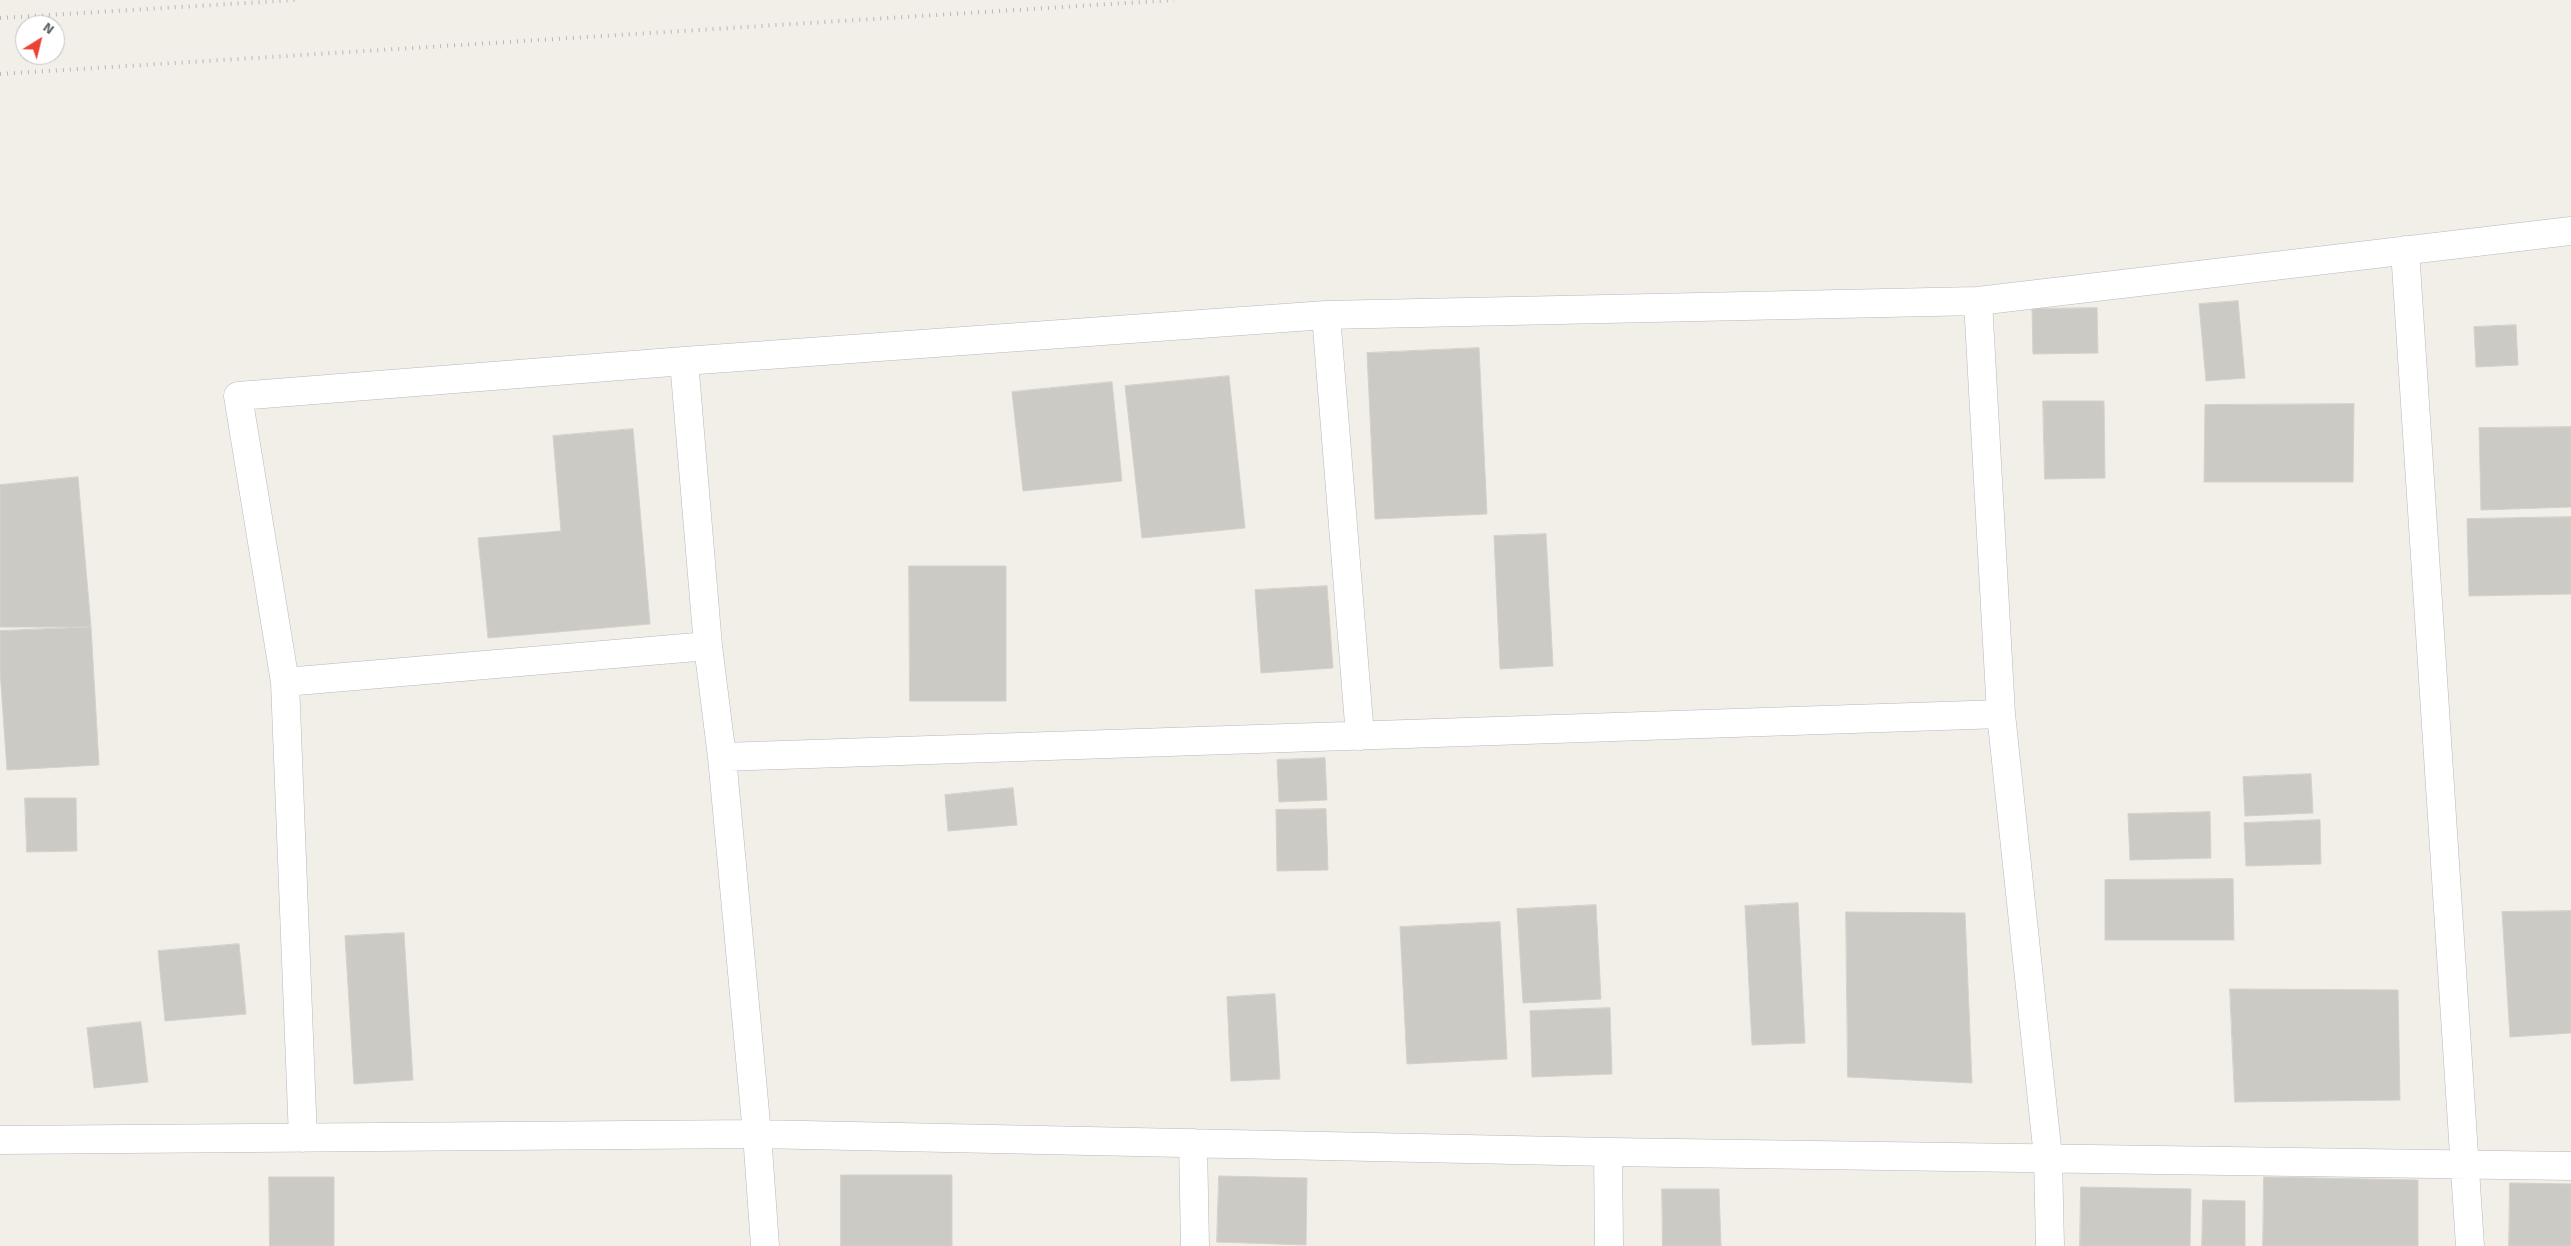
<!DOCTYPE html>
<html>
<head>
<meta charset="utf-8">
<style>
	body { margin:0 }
	#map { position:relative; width:2571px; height:1246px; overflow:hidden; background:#f1efe8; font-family:Signika,sans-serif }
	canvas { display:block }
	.north { position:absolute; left:15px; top:15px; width:50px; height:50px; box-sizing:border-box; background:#fff; border:1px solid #bfc1c3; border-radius:50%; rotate:36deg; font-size:14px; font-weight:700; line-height:20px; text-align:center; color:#5f6368 }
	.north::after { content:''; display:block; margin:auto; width:18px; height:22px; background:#ea4335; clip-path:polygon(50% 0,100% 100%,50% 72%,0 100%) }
</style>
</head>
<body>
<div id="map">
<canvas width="2571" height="1246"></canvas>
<div class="north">N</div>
</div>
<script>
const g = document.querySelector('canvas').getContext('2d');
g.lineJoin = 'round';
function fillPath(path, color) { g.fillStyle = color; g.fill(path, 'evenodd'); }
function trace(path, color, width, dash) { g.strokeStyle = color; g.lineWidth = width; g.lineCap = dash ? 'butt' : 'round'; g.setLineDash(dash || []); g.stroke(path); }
const building = new Path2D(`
	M2238,301L2245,378L2206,381L2199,304Z
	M2097,308L2098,353L2033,354L2032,309Z
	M2516,325L2518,365L2476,367L2474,327Z
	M1479,348L1487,514L1375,519L1367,353Z
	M1229,376L1245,528L1142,538L1125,386Z
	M1112,382L1122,481L1023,491L1012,392Z
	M2043,401H2104L2105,478L2045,479Z
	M2354,404L2353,482H2204L2205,405Z
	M2571,427V507L2481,510L2479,428Z
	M633,429L650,624L488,638L478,538L561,531L553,436Z
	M78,477L91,627H0V485Z
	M2571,517V594L2469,596L2467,519Z
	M1546,534L1553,666L1500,669L1494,536Z
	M909,566H1006V701H910Z
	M1327,586L1333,668L1261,673L1255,590Z
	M91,627L99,765L7,770L0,670V631Z
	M1325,758L1327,800L1279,802L1277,760Z
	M2311,774L2313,813L2245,816L2243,777Z
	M1013,788L1017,825L948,831L945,795Z
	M25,798H76L77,851L27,852Z
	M1326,809L1328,870L1277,871L1276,810Z
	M2210,812L2211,858L2130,860L2128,814Z
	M2320,820L2321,864L2246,866L2244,823Z
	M2233,879L2234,940H2105V880Z
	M1798,903L1805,1043L1752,1045L1745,906Z
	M1596,905L1601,999L1523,1003L1517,909Z
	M2571,911V1033L2510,1037L2502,912Z
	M1846,912L1965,913L1972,1083L1848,1077Z
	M1500,922L1507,1059L1407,1064L1400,927Z
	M404,933L413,1080L354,1084L345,936Z
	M239,944L246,1014L165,1021L158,951Z
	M2230,989L2398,990L2400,1100L2235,1102Z
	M1275,994L1280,1079L1231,1081L1227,997Z
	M1610,1008L1612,1074L1532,1077L1530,1011Z
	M141,1022L148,1082L94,1088L87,1028Z
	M841,1175H952V1246H841Z
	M1219,1176L1307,1178L1306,1245L1217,1242Z
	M269,1177H334V1246H270Z
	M2264,1177L2418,1180V1246H2263Z
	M2510,1183L2571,1184V1246H2509Z
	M2081,1187L2191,1189L2190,1246H2080Z
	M1662,1189H1719L1721,1246H1663Z
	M2203,1200L2245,1201V1246H2202Z`);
const minor = new Path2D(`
	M2405,250L2470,1246
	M1978,301L2571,231
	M1326,315L1360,736
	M684,361L1326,315L1978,301L2001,714L722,757
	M285,682L238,396L684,361L708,646L722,757L757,1134L1608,1152L2571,1166
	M2001,714L2048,1157L2050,1246
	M303,1138L285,682L708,646
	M0,1140L757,1134L765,1246
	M1193,1143L1195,1246
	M1608,1152L1609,1246`);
const rail = new Path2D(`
	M0,18L295,0
	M0,74L1174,0`);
fillPath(building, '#cccac5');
trace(building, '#d6d1c6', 1);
trace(minor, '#b5b8bc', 29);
trace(minor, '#fff', 28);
trace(rail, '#b6b7b8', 4, [1, 6]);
</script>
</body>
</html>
